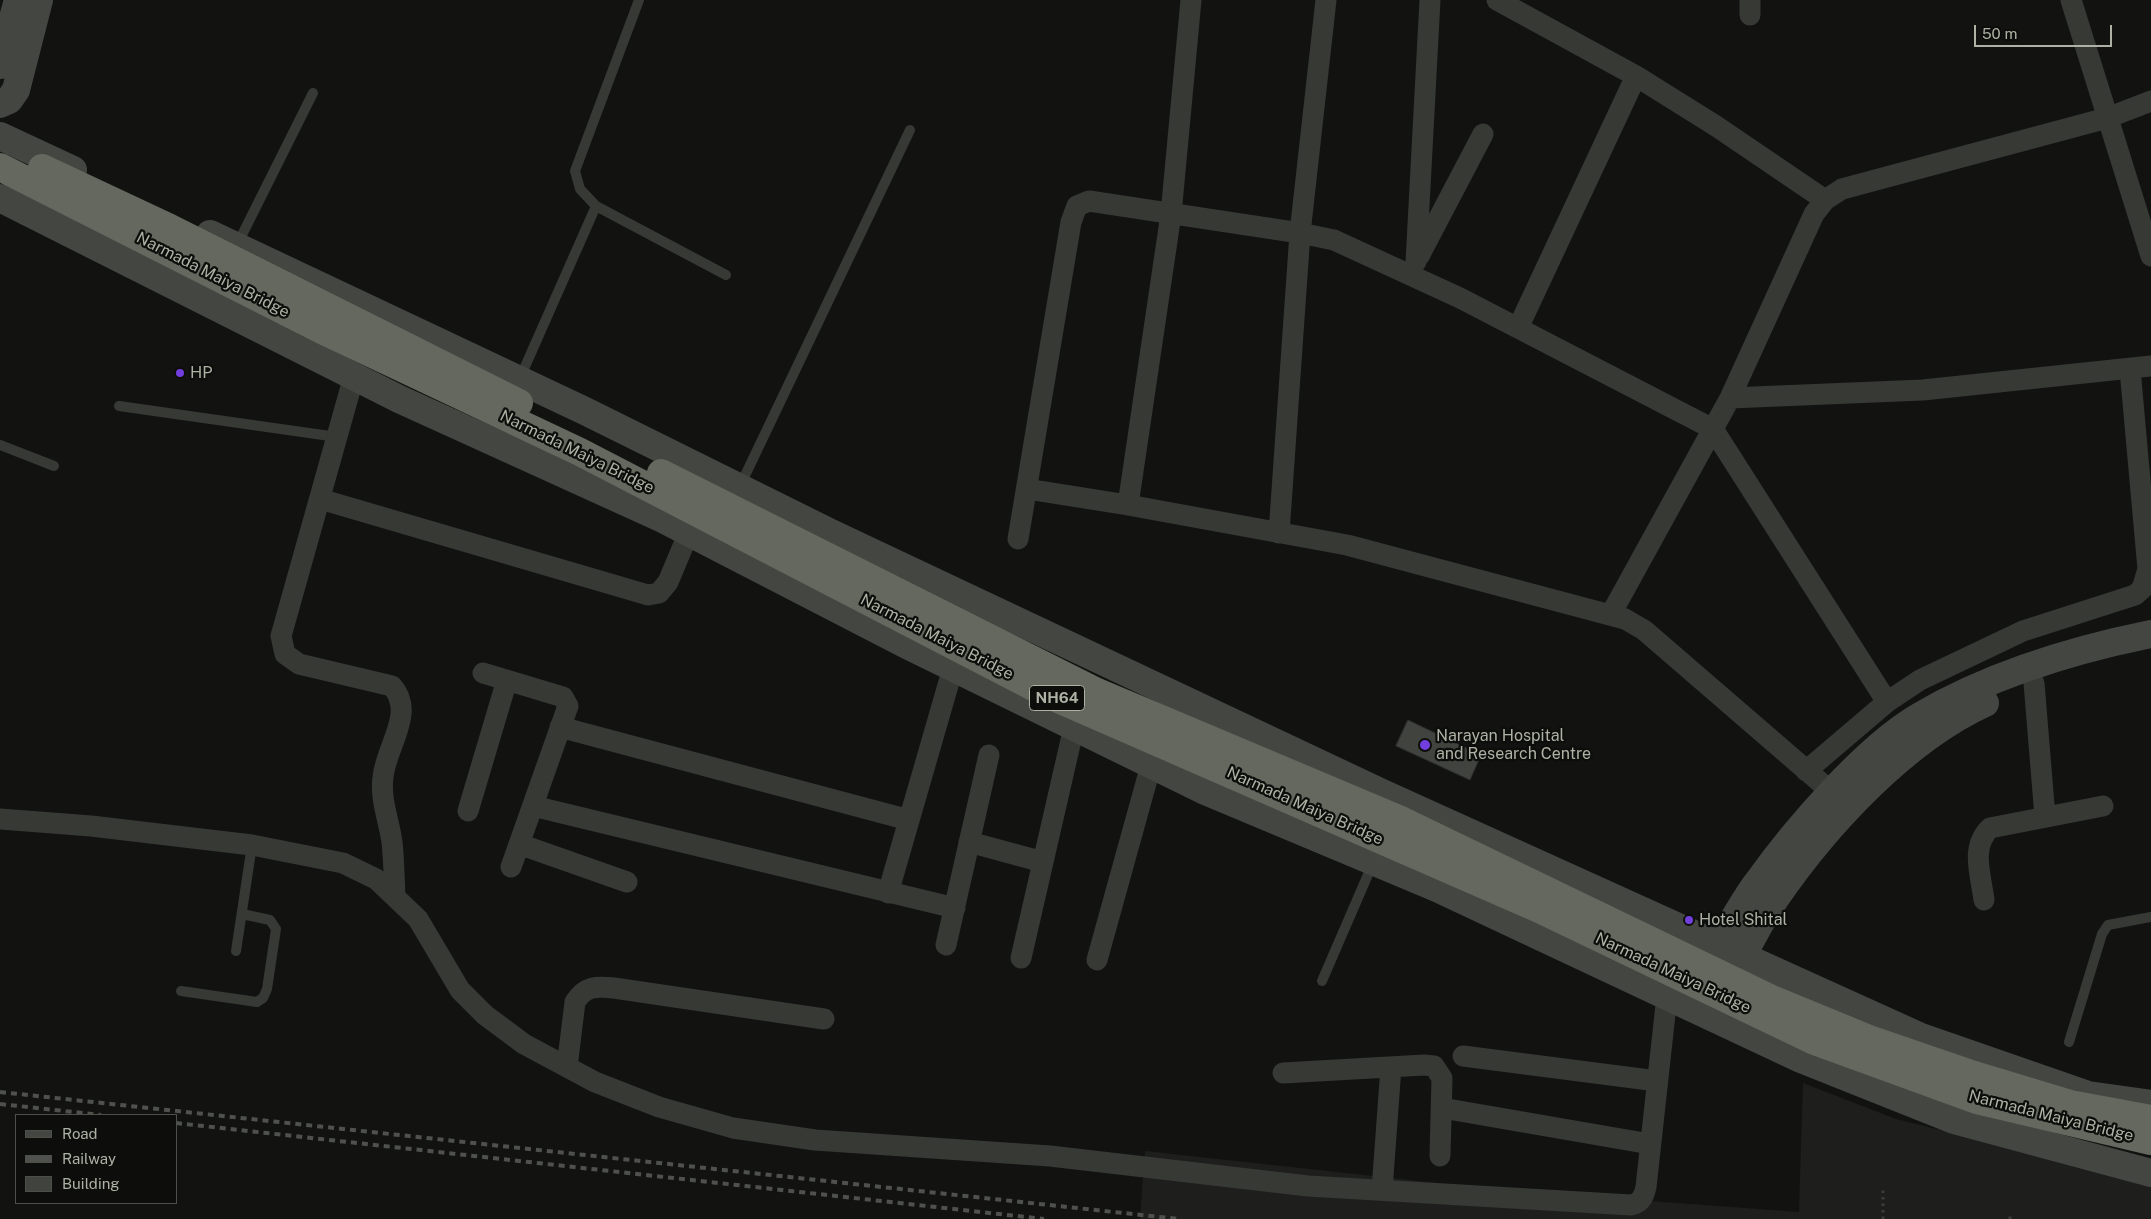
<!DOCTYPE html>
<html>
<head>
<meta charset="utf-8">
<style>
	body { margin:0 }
	#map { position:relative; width:2151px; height:1219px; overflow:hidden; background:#121311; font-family:"Public Sans",sans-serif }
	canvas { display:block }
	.legend { position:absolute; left:15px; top:1114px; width:162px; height:90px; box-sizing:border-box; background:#0d0e0c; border:1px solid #4d5049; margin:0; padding:6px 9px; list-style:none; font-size:15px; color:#adb2a4 }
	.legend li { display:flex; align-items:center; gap:10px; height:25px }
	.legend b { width:25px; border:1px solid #4d5049 }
	.scale { position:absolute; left:1974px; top:25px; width:138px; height:22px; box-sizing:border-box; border:2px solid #adb2a4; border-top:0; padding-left:6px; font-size:15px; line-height:18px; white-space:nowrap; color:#adb2a4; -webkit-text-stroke:4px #0d0e0c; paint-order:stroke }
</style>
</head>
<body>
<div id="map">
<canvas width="2151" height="1219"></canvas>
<ul class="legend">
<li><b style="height:6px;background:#444741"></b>Road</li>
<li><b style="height:6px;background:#4f524c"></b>Railway</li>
<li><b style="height:14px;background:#40433e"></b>Building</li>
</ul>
<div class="scale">50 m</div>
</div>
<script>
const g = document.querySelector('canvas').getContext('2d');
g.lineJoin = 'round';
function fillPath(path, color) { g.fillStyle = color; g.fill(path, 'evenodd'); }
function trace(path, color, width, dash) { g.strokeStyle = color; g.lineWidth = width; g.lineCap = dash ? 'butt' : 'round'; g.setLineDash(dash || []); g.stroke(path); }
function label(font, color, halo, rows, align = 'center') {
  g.font = font + ' "Public Sans",sans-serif'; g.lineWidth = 4.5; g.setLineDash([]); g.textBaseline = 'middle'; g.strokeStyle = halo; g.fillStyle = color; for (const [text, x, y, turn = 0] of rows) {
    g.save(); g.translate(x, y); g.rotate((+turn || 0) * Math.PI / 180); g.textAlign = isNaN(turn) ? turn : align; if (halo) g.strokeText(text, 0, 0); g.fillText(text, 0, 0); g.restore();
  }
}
const built = new Path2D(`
	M1803,1083L1896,1119L2151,1182V1219H1140L1145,1151L1501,1190L1799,1212Z`);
const building = new Path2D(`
	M1408,720L1481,755L1470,780L1396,746Z`);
const path = new Path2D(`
	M1883,1219V1187
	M2010,1219V1214`);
const lane = new Path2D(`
	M596,206L726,275
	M237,245L313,93
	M520,378L596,206L580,189L575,171L639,0
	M119,406L337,437
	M0,445L54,466
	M740,486L910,130
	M236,951L252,845
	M1322,981L1373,863
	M181,991L257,1002L263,998L267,989L276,929L270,920L242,914
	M2069,1042L2102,934L2108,925L2151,917`);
const street = new Path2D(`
	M1497,0L1636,76L1716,126L1825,200
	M2071,0L2151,256
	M1750,15V0
	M1419,256L1483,134
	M1416,262L1430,0
	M1518,328L1636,76
	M354,376L281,636L285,654L299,664L392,686C416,713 386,746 383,777C380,800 389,820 392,842C394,860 394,878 395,896
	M1730,398L1923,390L2151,366
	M1027,489L1128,505L1347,545L1625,619L1644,630L1842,801
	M320,499L648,595L659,593L668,582L689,532
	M1128,505L1171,214L1191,0
	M1279,533L1300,233L1326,0
	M1018,539L1071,222L1077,206L1089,201L1300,233L1334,240L1460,298L1713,429L1887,702
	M1611,614L1730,398L1814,214L1825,200L1842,189L2107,118L2151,101
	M483,673L563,697L568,706L511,867
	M2034,683L2045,817
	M560,727L909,820
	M1806,771L1887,702L1920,680L2023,631L2135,595L2142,589L2148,569L2130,369
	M533,806L955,908
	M468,811L507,680
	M0,819L91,826L252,845L343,863L376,879L418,919L460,990L485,1015L524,1044L595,1082L659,1107L733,1128L815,1140L1050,1156L1308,1186L1631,1205C1641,1203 1644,1196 1646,1187L1667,996
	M969,842L1043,862
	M519,844L627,882
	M888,893L953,668
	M1984,900C1981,875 1970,847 1990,828L2103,806
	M946,945L989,755
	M1021,958L1074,727
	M1097,960L1151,765
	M1463,1056L1657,1081
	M567,1067L575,1002C585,986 596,986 614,988L824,1019
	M1283,1073L1424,1065L1434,1066L1442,1078L1440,1156
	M1442,1108L1650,1144
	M1382,1190L1391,1067`);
const secondary = new Path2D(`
	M0,65L18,0
	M0,104L9,100L16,90L39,0
	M0,136L73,170
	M0,198L399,399L663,519L907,645L1203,790L1437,888L1801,1059L1954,1120L2151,1173
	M210,234L585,411L831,533L1382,793L1921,1037L2088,1095L2151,1104
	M1709,960C1726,935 1739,907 1757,883C1794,831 1865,748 1920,716C1990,675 2072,650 2151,634
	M1733,972C1748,948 1759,922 1775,899C1825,826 1904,740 1985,703`);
const rail = new Path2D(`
	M0,1092L1179,1219
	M0,1104L101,1115
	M176,1123L1044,1219`);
const highwayBridge = new Path2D(`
	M0,167L322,330L580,452L1051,696L1539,909L1812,1040L1977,1100L2151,1141
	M42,168L170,228L519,403
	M661,473L1097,692L1403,821L1774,1000L1869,1039L1974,1075L2070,1104L2151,1119`);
const markers = [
	[180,373,5,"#723ede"],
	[1425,745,6,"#723ede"],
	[1689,920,5,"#723ede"]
];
const shields = [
	[1057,698,55]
];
const shieldNames = [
	["NH64",1057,698]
];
const streetNames = [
	["Narmada Maiya Bridge",213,275,27],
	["Narmada Maiya Bridge",577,452,26],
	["Narmada Maiya Bridge",937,637,27],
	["Narmada Maiya Bridge",1305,806,24],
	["Narmada Maiya Bridge",1673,973,25],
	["Narmada Maiya Bridge",2051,1116,14]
];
const poiNames = [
	["HP",190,373],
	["Narayan Hospital",1436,736],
	["and Research Centre",1436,754],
	["Hotel Shital",1699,920]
];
fillPath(built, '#1e1f1d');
fillPath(building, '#40433e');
trace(building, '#2c2e2c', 1);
trace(path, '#3c3e39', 3, [2.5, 4]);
trace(lane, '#373935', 10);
trace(street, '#373935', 21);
trace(secondary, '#444741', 28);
trace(rail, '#4f524c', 4, [6, 5]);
trace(highwayBridge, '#64685f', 28);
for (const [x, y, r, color] of markers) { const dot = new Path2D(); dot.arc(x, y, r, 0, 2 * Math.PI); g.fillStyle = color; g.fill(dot); trace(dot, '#0d0e0c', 2); }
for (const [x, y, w] of shields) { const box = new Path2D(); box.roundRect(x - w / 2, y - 12.5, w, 25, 4); g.fillStyle = '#0d0e0c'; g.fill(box); trace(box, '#adb2a4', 1); }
label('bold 15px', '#adb2a4', null, shieldNames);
label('16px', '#adb2a4', '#0d0e0c', streetNames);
label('16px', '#adb2a4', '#0d0e0c', poiNames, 'left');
</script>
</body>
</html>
